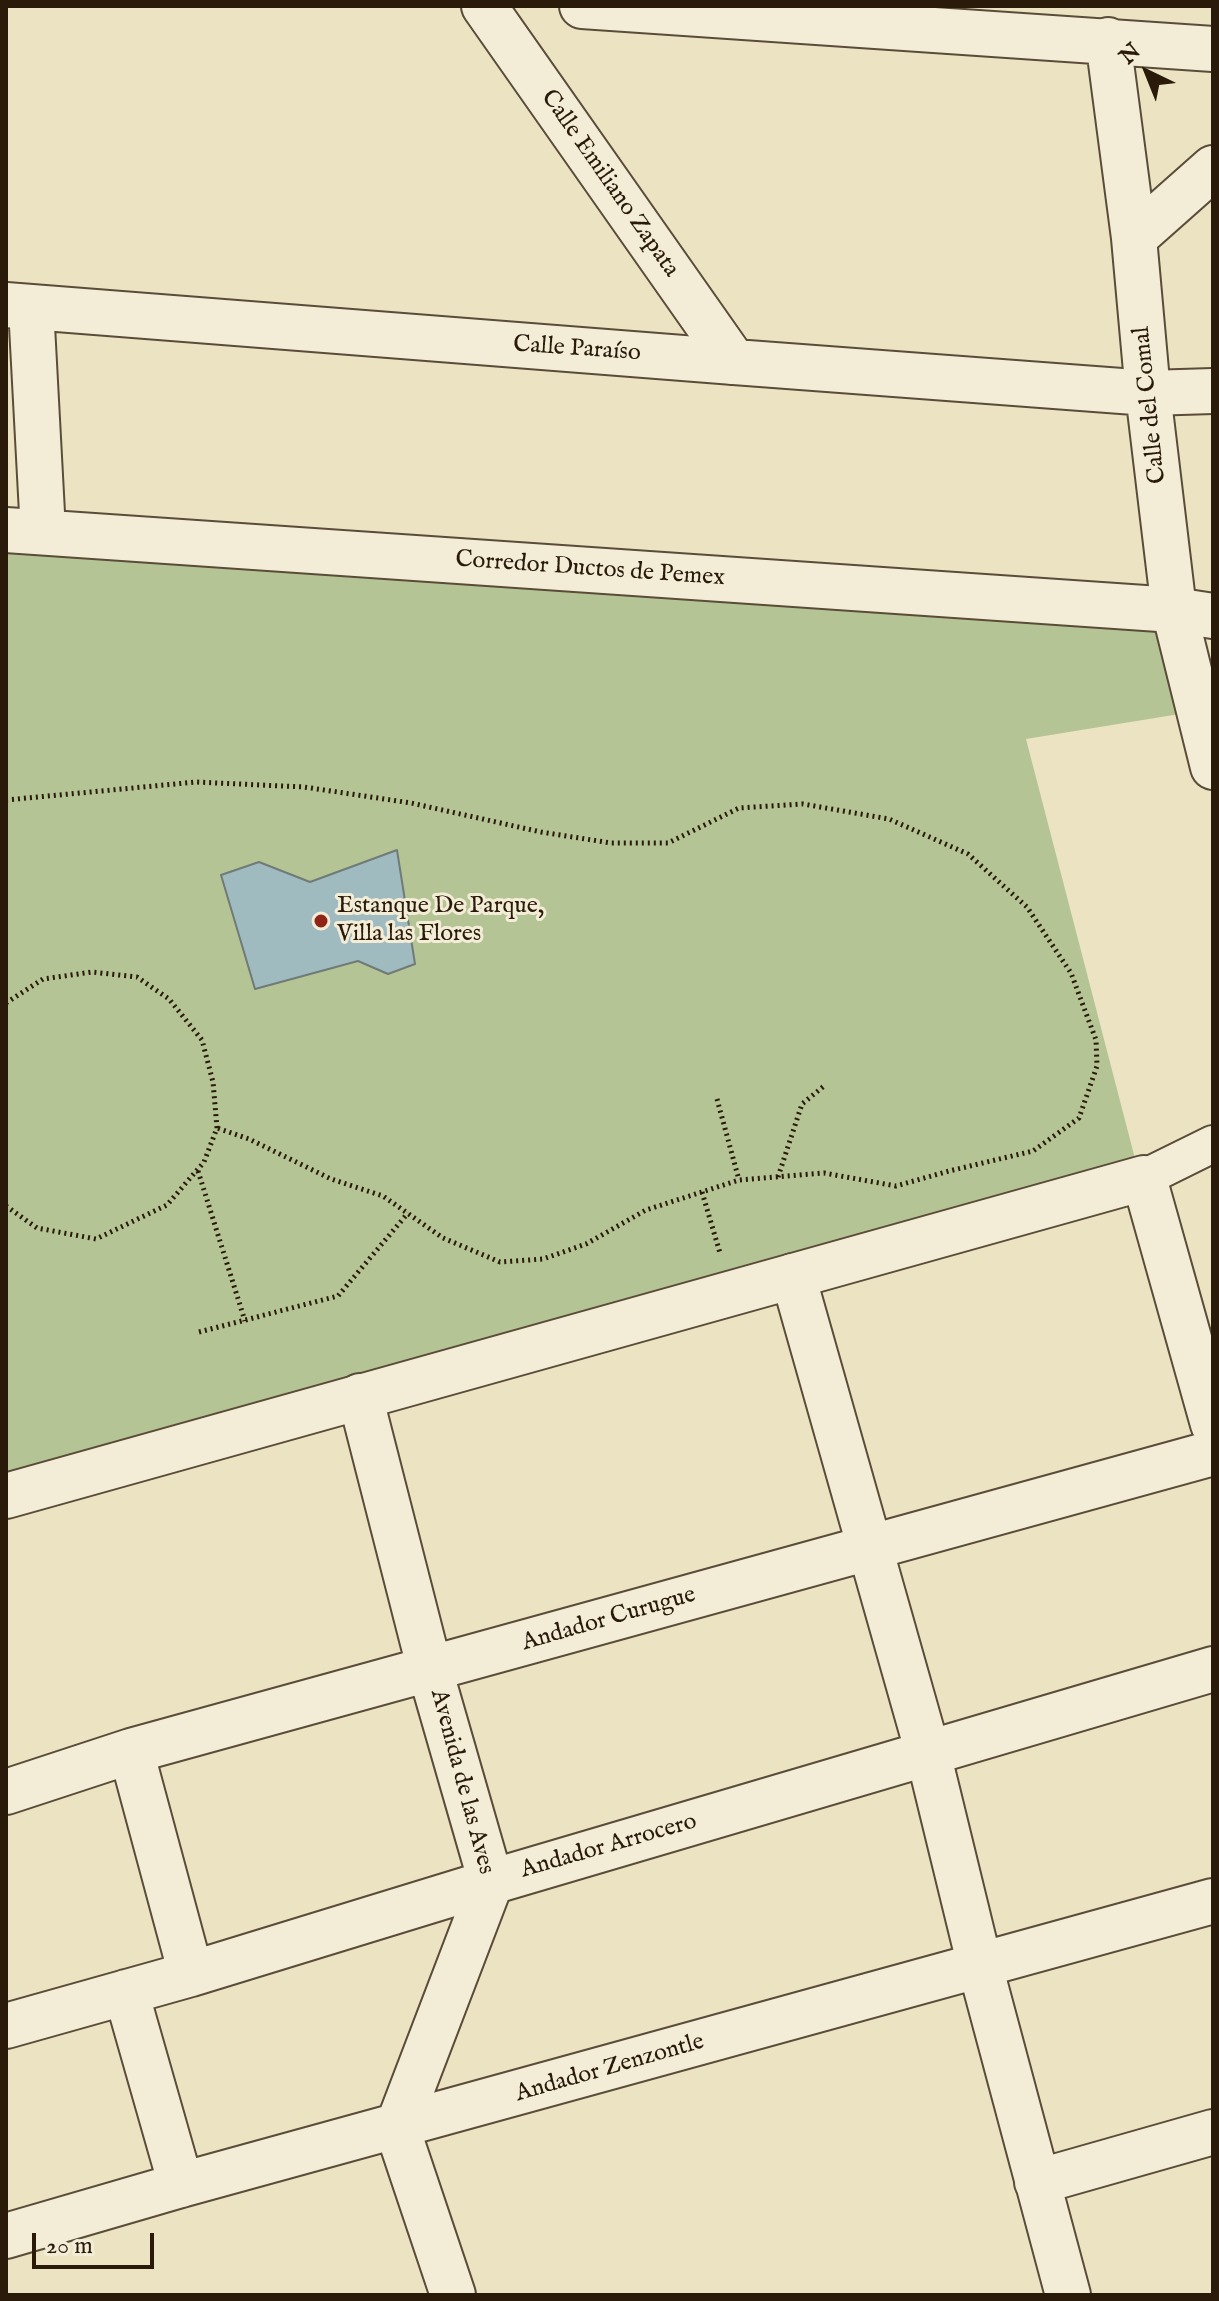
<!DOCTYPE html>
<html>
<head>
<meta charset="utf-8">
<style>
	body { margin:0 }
	#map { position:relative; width:1219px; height:2301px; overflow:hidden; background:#ece3c3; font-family:"IM FELL English",serif }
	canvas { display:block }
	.frame { position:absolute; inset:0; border:8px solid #291a0a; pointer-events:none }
	.north { position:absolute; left:1107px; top:32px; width:80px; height:80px; -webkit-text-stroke:6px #f3edd8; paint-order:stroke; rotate:317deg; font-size:22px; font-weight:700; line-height:32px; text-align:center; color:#291a0a }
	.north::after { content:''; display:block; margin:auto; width:28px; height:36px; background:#291a0a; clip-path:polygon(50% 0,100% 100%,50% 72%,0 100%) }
	.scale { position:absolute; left:32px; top:2233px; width:122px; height:36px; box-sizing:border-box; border:4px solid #291a0a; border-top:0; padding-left:10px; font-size:24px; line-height:28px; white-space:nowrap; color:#291a0a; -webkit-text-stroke:6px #f3edd8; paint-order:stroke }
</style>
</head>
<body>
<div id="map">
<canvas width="1219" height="2301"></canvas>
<div class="frame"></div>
<div class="north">N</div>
<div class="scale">20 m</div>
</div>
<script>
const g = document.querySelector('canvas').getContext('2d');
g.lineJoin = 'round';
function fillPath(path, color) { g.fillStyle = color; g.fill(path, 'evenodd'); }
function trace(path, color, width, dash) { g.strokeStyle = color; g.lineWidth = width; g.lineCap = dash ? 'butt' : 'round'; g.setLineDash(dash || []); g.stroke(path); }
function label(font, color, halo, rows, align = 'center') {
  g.font = font + ' "IM FELL English",serif'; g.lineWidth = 6; g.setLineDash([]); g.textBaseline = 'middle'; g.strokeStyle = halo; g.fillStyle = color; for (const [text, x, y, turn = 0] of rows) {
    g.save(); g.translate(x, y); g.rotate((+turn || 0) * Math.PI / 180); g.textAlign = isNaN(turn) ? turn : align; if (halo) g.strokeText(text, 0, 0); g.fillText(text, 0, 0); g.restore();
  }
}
const green = new Path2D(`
	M6,530L1174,610L1198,711L1026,739L1139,1174L6,1482Z`);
const water = new Path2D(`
	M397,850L415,964L388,974L358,961L255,989L221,875L259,862L310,882Z`);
const path = new Path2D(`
	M6,800L196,782L304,787L411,803L541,832L611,843H668L739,808L803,804L889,819L968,854L1027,907L1071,973L1096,1040L1097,1066L1079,1118L1033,1151L949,1171L896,1186L824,1173L739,1180L646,1210L586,1244L543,1259L500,1262L443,1238L383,1196L331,1179L249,1139L217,1128
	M6,1003L43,979L92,972L137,977L169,999L202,1040L213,1082L217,1128L204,1162L167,1205L96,1239L37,1228L6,1206
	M717,1099L739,1180
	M198,1171L245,1321
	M778,1177L802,1104L824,1086
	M702,1192L720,1253
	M199,1332L338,1296L408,1213`);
const pedestrian = new Path2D(`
	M1144,1178L1213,1144`);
const minor = new Path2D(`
	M582,6L1213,49
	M1108,40L1134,238L1148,393L1213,391
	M1134,238L1213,168
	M6,305L734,362
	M31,307L43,532
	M6,530L1174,610L1213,616
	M793,1276L928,1753L980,1966L1068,2295
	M360,1396L430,1670L491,1882L397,2128L453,2295
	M131,1751L191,1974
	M6,1792L131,1751L1213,1453
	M126,1992L181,2185
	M6,2026L191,1974L491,1882L1213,1669
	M1037,2182L1213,2132
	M6,2236L181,2185L1213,1901`);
const tertiary = new Path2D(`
	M484,6L734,362L1148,393L1174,610L1213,767
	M6,1496L1144,1178L1213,1424`);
const markers = [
	[321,921,8,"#8f2418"]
];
const streetNames = [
	["Calle Emiliano Zapata",609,184,55],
	["Calle Paraíso",577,350,4],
	["Calle del Comal",1151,405,-96],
	["Corredor Ductos de Pemex",590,570,4],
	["Andador Curugue",609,1620,-16],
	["Avenida de las Aves",461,1782,75],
	["Andador Arrocero",609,1847,-16],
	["Andador Zenzontle",610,2069,-16]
];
const poiNames = [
	["Estanque De Parque,",337,907],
	["Villa las Flores",337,935]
];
fillPath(green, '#b5c495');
fillPath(water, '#9fbbbf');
trace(water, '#707b77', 2);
trace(pedestrian, '#5a4c38', 40);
trace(minor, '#5a4c38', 48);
trace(tertiary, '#5a4c38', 48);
trace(path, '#291a0a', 5, [2, 4]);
trace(pedestrian, '#f3edd8', 36);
trace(minor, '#f3edd8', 44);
trace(tertiary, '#f3edd8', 44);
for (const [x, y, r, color] of markers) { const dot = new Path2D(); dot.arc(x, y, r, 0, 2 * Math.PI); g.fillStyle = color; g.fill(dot); trace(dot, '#f3edd8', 3); }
label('24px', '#291a0a', '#f3edd8', streetNames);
label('24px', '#291a0a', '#f3edd8', poiNames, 'left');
</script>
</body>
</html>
